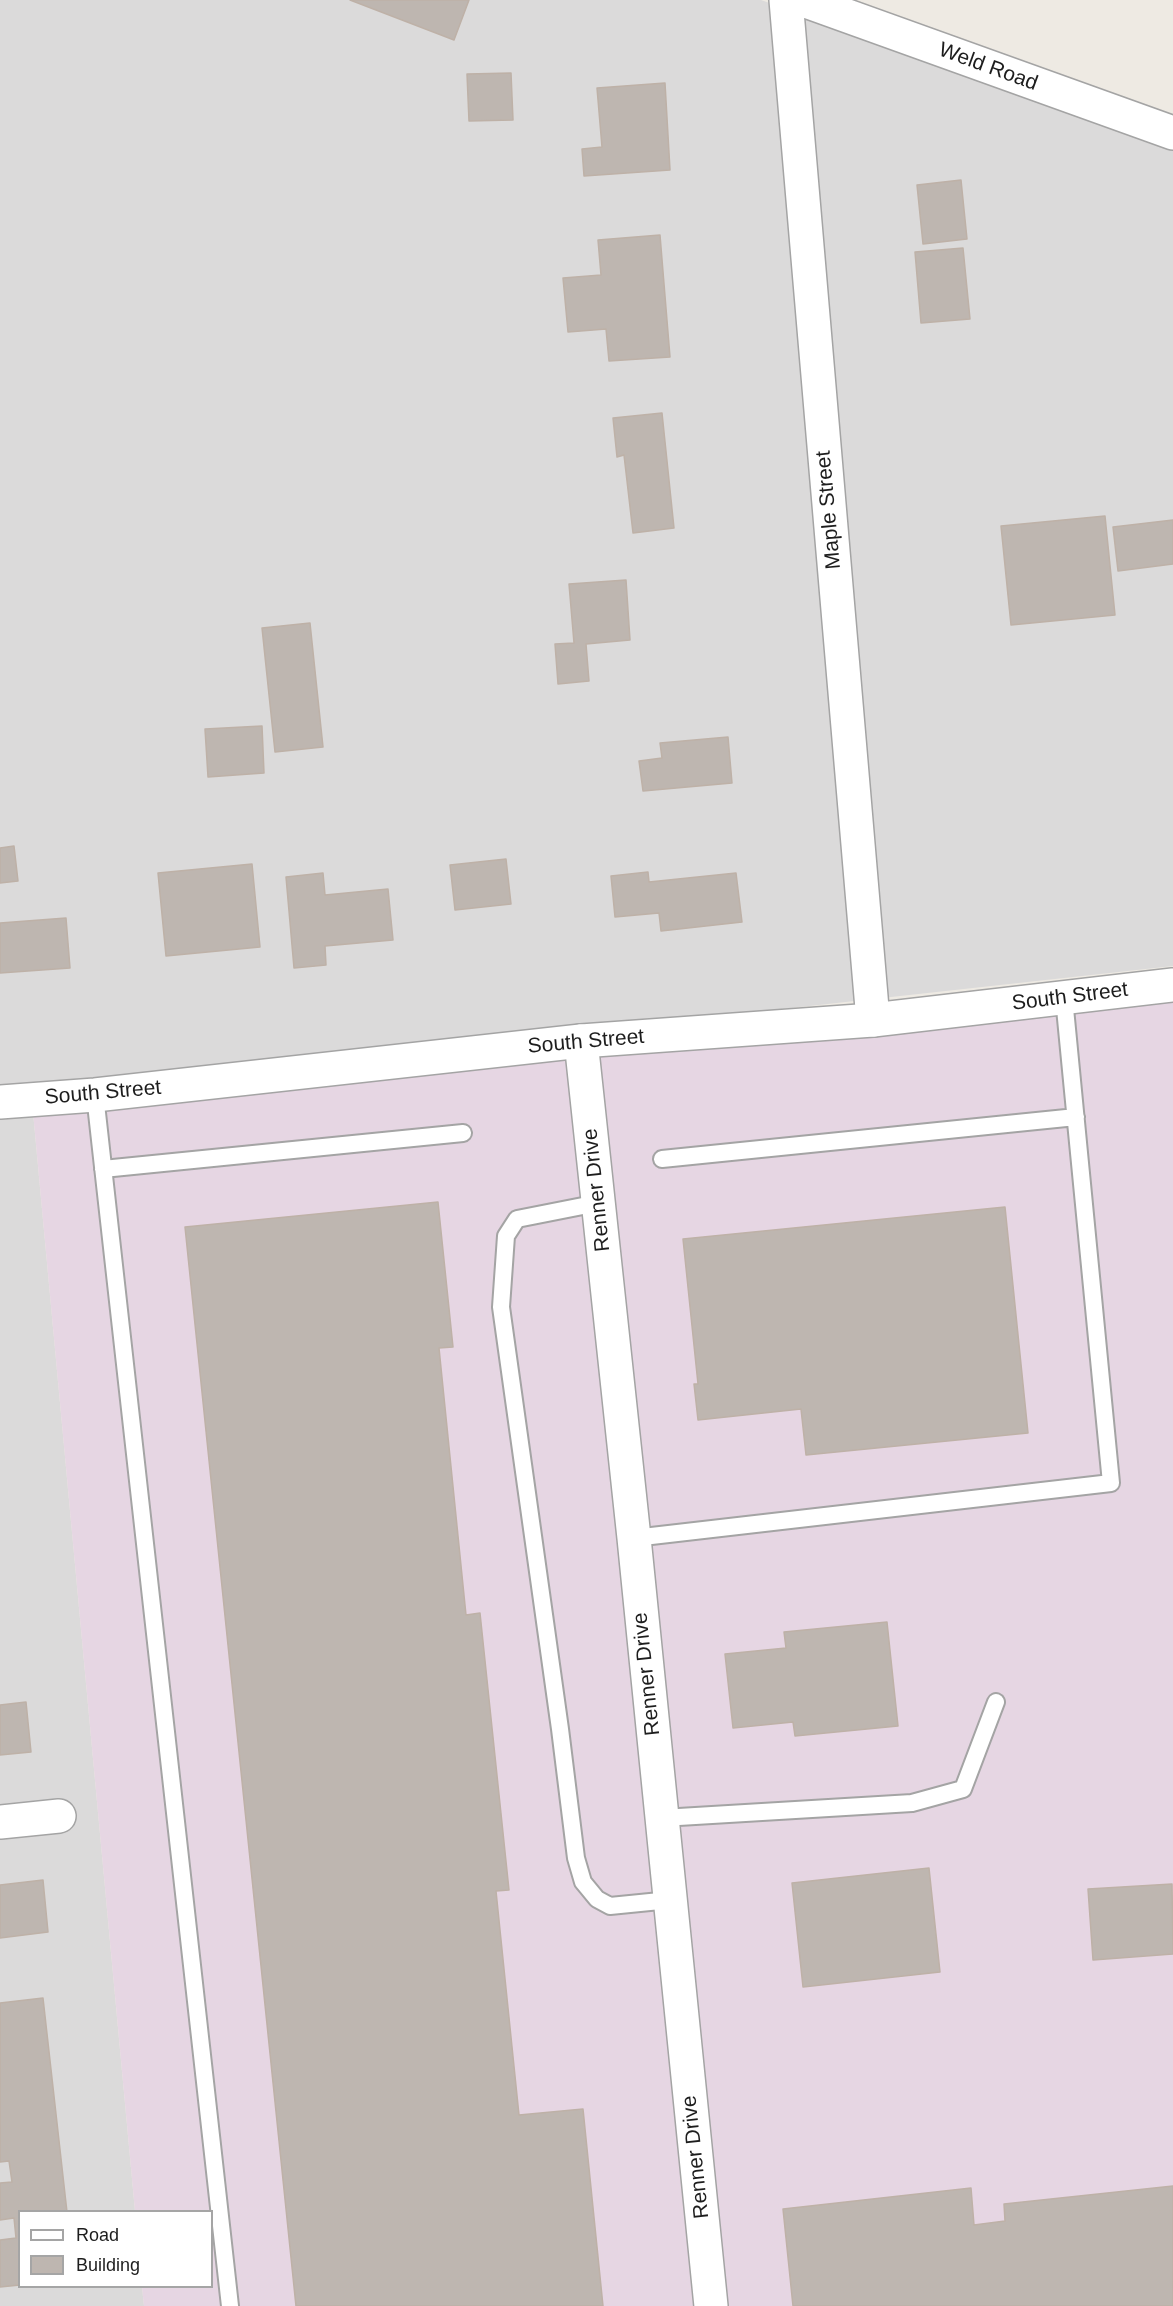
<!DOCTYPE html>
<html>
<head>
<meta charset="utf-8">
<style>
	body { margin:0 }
	#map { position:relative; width:1173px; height:2306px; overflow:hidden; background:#eeeae3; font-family:Arial,sans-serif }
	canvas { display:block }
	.legend { position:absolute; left:18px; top:2210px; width:195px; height:78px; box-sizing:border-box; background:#fff; border:2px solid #a5a5a5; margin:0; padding:8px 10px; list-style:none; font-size:18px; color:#1d1d1d }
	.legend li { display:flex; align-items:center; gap:12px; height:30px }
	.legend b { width:30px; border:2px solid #a5a5a5 }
</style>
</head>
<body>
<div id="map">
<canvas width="1173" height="2306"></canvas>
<ul class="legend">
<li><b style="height:8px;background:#fff"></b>Road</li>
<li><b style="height:16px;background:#beb6b0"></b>Building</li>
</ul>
</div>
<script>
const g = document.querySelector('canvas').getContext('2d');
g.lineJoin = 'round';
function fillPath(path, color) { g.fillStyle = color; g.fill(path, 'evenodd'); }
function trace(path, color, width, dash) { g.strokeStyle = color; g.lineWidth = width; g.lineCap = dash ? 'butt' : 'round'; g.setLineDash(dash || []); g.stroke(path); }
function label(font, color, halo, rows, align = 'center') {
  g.font = font + ' Arial,sans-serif'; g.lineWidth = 4.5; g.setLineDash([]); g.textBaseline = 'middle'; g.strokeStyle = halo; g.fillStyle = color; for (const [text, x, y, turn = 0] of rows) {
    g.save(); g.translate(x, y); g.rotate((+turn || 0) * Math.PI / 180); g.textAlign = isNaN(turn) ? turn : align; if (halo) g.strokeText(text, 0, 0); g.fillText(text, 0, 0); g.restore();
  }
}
const residential = new Path2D(`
	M0,0H761L1173,148V966L0,1095Z
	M33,1112L135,2211L20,2212V2286L142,2287L144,2306H0V1116Z`);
const industrial = new Path2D(`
	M1173,989V2306H144L142,2287L212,2286V2212L135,2211L33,1112Z`);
const building = new Path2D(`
	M350,0H469L454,40Z
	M511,73L513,120L469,121L467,74Z
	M665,83L670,170L584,176L582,149L602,147L597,88Z
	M961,180L967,239L923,244L917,185Z
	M660,235L670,357L609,361L606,329L568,332L563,278L601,275L598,240Z
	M963,248L970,319L921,323L915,252Z
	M662,413L674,528L633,533L624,455L617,457L613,418Z
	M1105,516L1115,615L1011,625L1001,526Z
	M1173,520V564L1118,571L1113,527Z
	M626,580L630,640L586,644L589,681L558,684L555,644L574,643L569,584Z
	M310,623L323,747L275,752L262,628Z
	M262,726L264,773L208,777L205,729Z
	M728,737L732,783L643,791L639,761L662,758L660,743Z
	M14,846L18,881L0,883V848Z
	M506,859L511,904L455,910L450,865Z
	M252,864L260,947L166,956L158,873Z
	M648,872L649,882L736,873L742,922L661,931L659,913L615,917L611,876Z
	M323,873L325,895L388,889L393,940L325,946L326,965L294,968L286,877Z
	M66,918L70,968L0,973V923Z
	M438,1202L453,1347L439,1348L466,1615L480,1613L509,1890L496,1891L519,2115L583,2109L603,2306H296L185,1227Z
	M1005,1207L1028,1433L806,1455L801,1409L698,1420L694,1384H698L683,1239Z
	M887,1622L898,1726L795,1736L793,1722L733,1728L725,1654L786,1648L784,1632Z
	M26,1702L31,1752L0,1755V1705Z
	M929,1868L940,1972L803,1987L792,1883Z
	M43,1880L48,1932L0,1938V1885Z
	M1172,1884L1173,1954L1093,1960L1088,1889Z
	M43,1998L67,2212H20V2285L0,2287V2240L16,2238L14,2218L0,2220V2183L12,2182L9,2161L0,2162V2003Z
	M1173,2186V2306H793L783,2209L971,2188L974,2225L1005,2221L1004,2204Z`);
const service = new Path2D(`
	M95,1095L230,2306
	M662,1159L1076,1117
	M103,1169L463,1133
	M598,1203L517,1219L506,1236L501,1307L560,1729L576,1858L583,1882L597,1899L610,1906L670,1900
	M634,1538L1111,1483L1064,998
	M662,1818L912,1803L963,1789L996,1702`);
const minor = new Path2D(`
	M786,0L873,1020
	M803,0L1173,133
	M581,1041L634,1538L711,2306
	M0,1822L59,1816`);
const tertiary = new Path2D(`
	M0,1102L95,1095L581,1041L873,1020L1173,985`);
const streetNames = [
	["Weld Road",988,67,20],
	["Maple Street",829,510,-95],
	["South Street",1070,997,-7],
	["South Street",586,1042,-5],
	["South Street",103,1093,-5],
	["Renner Drive",597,1190,-96],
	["Renner Drive",647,1674,-96],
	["Renner Drive",696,2157,-96]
];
fillPath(residential, '#dbdada');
fillPath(industrial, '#e6d6e3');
fillPath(building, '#beb6b0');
trace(building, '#beb1a7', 1.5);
trace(service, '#a4a4a4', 20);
trace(minor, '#a4a4a4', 36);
trace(tertiary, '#a4a4a4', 36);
trace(service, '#fff', 16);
trace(minor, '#fff', 33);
trace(tertiary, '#fff', 33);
label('21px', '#1d1d1d', '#fff', streetNames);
</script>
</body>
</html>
